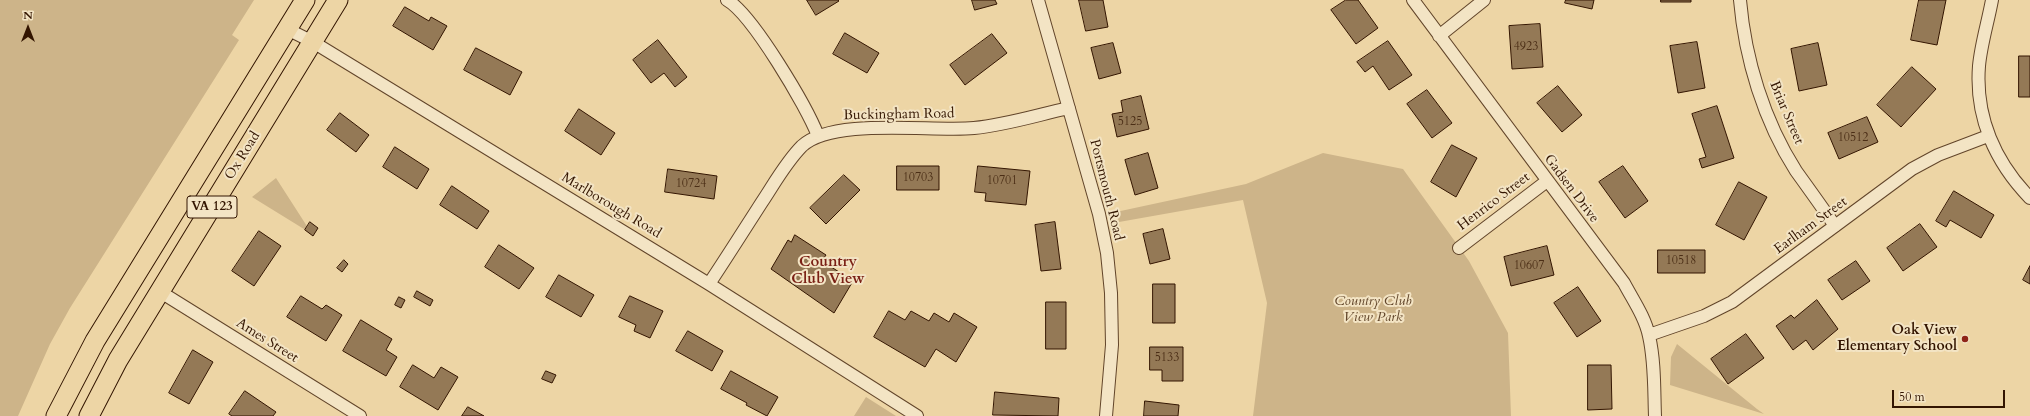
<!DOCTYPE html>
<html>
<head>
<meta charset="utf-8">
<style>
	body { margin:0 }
	#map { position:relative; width:2030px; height:416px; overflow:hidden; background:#edd5a5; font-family:Cardo,serif }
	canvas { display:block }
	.north { position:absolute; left:8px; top:8px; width:40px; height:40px; -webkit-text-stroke:3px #f3e4c4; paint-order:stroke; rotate:0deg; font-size:11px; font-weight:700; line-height:16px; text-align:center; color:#331501 }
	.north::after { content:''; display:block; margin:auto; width:14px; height:18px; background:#331501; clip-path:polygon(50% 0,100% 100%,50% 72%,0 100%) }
	.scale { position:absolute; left:1892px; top:390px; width:113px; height:18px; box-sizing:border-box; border:2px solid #331501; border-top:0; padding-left:5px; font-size:12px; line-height:14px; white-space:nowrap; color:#331501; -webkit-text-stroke:3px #f3e4c4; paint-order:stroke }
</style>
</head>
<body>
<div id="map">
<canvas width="2030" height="416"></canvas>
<div class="north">N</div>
<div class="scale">50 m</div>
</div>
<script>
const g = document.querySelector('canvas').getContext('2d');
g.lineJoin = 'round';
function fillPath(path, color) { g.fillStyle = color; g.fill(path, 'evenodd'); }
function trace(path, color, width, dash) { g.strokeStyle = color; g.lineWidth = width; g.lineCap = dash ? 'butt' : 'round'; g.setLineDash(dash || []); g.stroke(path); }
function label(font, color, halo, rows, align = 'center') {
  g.font = font + ' Cardo,serif'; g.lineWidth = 4; g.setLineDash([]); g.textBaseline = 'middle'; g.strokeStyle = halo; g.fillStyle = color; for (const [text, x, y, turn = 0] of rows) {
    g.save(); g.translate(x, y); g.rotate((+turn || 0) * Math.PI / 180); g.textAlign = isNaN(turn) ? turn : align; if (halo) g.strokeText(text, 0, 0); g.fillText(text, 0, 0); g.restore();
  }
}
const green = new Path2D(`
	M0,0H254L232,35L239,40L70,308L50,344L18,416H0Z
	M1323,153L1403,169L1469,261L1508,333L1511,416H1253L1267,303L1243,200L1119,222L1116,212L1246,184Z
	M276,178L312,234L252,197Z
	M1677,344L1757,409L1764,414L1670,385L1671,357Z
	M866,397L896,416H854Z`);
const building = new Path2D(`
	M807,0H838L839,1L816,15Z
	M972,0H995L997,4L975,10Z
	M1079,0H1103L1108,27L1086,31Z
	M1346,0H1358L1378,28L1356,44L1331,10Z
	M1566,0H1594L1592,9L1565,3Z
	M1661,0H1691V2H1661Z
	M1919,0H1946L1937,45L1911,40Z
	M405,7L429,21L431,17L447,26L433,50L393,26Z
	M1540,24L1543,67L1512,69L1509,26Z
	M845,33L879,53L867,73L833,54Z
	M992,34L1007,53L965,85L950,65Z
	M658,40L687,77L675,87L664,73L651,83L633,60Z
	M1388,41L1412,75L1389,90L1373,66L1365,72L1357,62Z
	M1697,42L1705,88L1678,93L1670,46Z
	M1113,43L1121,73L1099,79L1091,48Z
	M1818,43L1827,85L1799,91L1791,49Z
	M476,48L522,72L510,95L464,70Z
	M2019,56H2030V97H2019Z
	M1912,67L1936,89L1901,127L1877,105Z
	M1558,86L1582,115L1562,132L1537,103Z
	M1427,90L1452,123L1432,138L1407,104Z
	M1141,96L1149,129L1117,137L1112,114L1123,112L1121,101Z
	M1717,106L1734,158L1702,168L1699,159L1706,157L1692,114Z
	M579,109L615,133L601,155L565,131Z
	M340,113L369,135L356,152L327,130Z
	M1867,117L1878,142L1839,159L1828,133Z
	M1452,145L1477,158L1456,197L1431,182Z
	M395,147L429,169L417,189L383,167Z
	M1148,153L1158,188L1135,195L1125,160Z
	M897,166H939V190H897Z
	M978,166L1030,171L1026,205L985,201L986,193L975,192Z
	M1623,166L1648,201L1625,218L1599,182Z
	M668,169L717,176L714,199L665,192Z
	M844,175L860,190L826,224L810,208Z
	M1739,182L1767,197L1744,240L1716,225Z
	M452,186L489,211L477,229L440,205Z
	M1954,191L1994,215L1981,238L1950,220L1946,227L1936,221Z
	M310,222L318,228L313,236L305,230Z
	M1055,222L1061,269L1041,271L1035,225Z
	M1920,224L1937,247L1903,271L1887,248Z
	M1163,229L1170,259L1150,264L1143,234Z
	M259,231L281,246L254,286L232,271Z
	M795,235L826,255L822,261L853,281L834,313L771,269L788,240L791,242Z
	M499,245L534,268L519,289L485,267Z
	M1547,246L1554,275L1511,286L1504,257Z
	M1658,250H1705V273H1658Z
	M344,260L348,264L342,272L337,268Z
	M1856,261L1870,281L1842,300L1828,280Z
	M2030,266V284L2023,280Z
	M559,275L594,295L581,317L546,297Z
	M1153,284H1175V323H1153Z
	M1578,287L1601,321L1577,337L1554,303Z
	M417,291L433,300L430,306L414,297Z
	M301,296L322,309L326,305L342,315L326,341L287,317Z
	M630,296L663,311L650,338L634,331L636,325L619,317Z
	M399,297L405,300L401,308L395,305Z
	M1817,300L1838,329L1813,350L1806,340L1793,350L1776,326L1791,315L1794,318Z
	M1046,302H1066V349H1046Z
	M889,311L905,320L911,311L929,321L934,313L949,322L954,313L977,327L956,362L936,349L925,367L874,337Z
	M361,320L392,339L386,350L397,357L386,376L343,351Z
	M688,331L723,351L712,371L676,351Z
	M1746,334L1764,358L1728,384L1711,359Z
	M1150,347H1183V381H1162V370H1150Z
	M193,350L213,362L189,404L169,393Z
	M413,365L434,378L441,367L458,377L438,410L400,387Z
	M1588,365H1611L1612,409L1588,410Z
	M546,371L556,375L552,383L542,379Z
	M731,371L778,397L767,416L746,405L747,403L721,389Z
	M245,391L276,412L273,416H232L229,414Z
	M995,392L1059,398L1058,416L993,415Z
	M1145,401L1179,405L1178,416H1144Z
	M468,407L484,416H462Z`);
const minor = new Path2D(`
	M727,0C752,14 807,107 818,136
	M1038,0L1099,214L1107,253L1111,293L1112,345L1106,416
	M1413,0L1624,283C1633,300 1645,317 1649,336C1655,362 1654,390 1655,416
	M1740,0C1745,59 1764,121 1796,171C1809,189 1822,207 1835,226
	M1992,0C1988,22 1981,44 1979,66C1975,117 1995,162 2030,198
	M287,29L313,42L709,284L917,416
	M1439,36L1484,0
	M1459,248L1547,181
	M709,284C727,257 744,230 762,202C774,184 786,162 802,146C833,117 932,132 974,128C1006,125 1037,115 1069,108
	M159,291L360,416
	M1649,335L1704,316L1732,302L1912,169L1938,155L1988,136`);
const primary = new Path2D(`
	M56,416L95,341L305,0
	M89,416L118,360L338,0`);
const markers = [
	[1965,339,4,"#8f2418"]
];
const numberNames = [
	["4923",1526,47],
	["5125",1130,122],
	["10512",1853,138],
	["10703",918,178],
	["10701",1002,181],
	["10724",691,184],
	["10518",1681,261],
	["10607",1529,266],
	["5133",1167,358]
];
const shields = [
	[212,207,50]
];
const shieldNames = [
	["VA 123",212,207]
];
const streetNames = [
	["Briar Street",1786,113,67],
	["Buckingham Road",899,115,-1],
	["Ox Road",243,156,-58],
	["Gadsen Drive",1571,189,53],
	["Portsmouth Road",1106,190,76],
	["Henrico Street",1494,202,-37],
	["Marlborough Road",611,206,31],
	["Earlham Street",1811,226,-36],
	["Ames Street",267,341,32]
];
const parkNames = [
	["Country Club",1373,302],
	["View Park",1373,318]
];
const poiNames = [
	["Oak View",1957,331],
	["Elementary School",1957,347]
];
const neighbourhoodNames = [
	["Country",828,263],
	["Club View",828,280]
];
fillPath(green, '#cdb489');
fillPath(building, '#947956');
trace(building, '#331501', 1);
trace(minor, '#62452a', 14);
trace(primary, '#331501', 21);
trace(minor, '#f3e4c4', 12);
trace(primary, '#edd5a5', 19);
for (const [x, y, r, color] of markers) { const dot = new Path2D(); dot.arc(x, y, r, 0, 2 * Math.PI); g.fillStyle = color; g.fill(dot); trace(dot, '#f3e4c4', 1.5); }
label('12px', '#4b2e16', null, numberNames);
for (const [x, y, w] of shields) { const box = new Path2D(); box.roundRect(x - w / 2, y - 11, w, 22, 3); g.fillStyle = '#f3e4c4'; g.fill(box); trace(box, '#331501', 1); }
label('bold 13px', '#331501', null, shieldNames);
label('14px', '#331501', '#f3e4c4', streetNames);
label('italic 14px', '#61452a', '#f3e4c4', parkNames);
label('bold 14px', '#331501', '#f3e4c4', poiNames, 'right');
label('bold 15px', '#7a1f14', '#f3e4c4', neighbourhoodNames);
</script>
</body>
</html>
